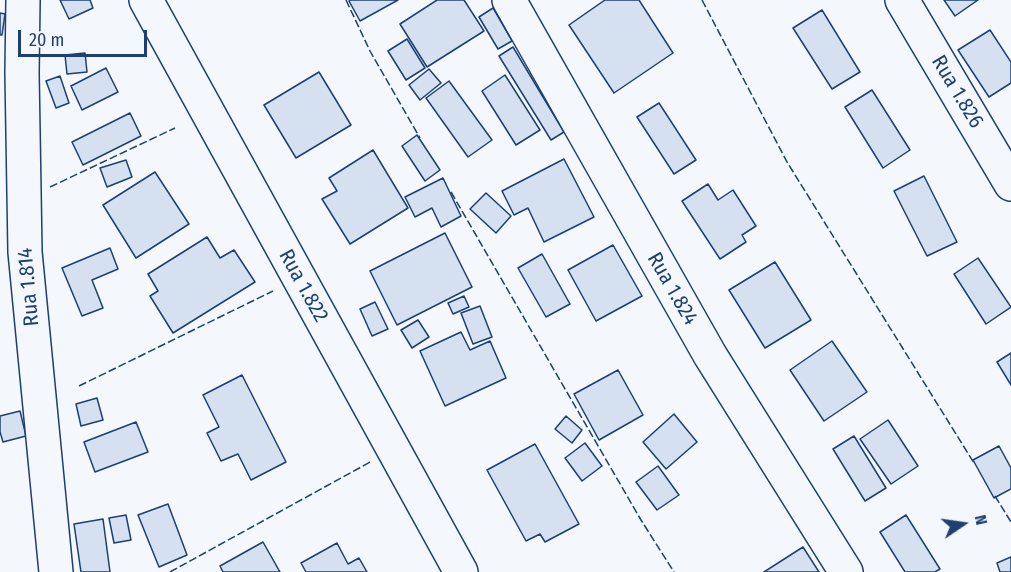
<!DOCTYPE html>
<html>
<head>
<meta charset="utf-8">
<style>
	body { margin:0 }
	#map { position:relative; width:1011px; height:572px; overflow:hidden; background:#f4f7fb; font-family:"Fira Sans Condensed",sans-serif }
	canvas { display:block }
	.north { position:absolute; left:933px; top:494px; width:60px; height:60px; -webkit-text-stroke:4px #f4f7fb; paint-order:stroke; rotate:77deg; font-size:16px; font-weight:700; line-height:24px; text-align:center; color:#1d3f73 }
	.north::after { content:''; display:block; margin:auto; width:21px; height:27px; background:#1d3f73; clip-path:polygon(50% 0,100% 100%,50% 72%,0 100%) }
	.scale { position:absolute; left:18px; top:30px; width:129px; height:27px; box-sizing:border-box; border:3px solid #1d3f73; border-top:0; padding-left:8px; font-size:18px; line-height:21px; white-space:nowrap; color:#1d3f73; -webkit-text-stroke:4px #f4f7fb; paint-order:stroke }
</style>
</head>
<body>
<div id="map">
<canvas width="1011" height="572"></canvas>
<div class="north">N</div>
<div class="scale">20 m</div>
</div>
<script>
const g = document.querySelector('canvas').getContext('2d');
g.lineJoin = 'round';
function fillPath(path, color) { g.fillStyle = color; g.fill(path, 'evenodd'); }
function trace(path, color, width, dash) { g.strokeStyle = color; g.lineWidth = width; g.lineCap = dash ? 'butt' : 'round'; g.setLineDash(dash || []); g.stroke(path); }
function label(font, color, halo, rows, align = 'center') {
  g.font = font + ' "Fira Sans Condensed",sans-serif'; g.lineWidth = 4.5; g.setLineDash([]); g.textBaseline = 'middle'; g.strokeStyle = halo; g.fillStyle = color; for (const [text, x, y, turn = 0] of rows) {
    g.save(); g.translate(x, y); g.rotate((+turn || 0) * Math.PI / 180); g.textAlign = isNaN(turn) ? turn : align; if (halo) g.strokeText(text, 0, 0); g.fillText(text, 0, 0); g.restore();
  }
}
const building = new Path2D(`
	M60,0H90L93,8L69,19Z
	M350,0H398L360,21L349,1Z
	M437,0H464L484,31L427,67L400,24Z
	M605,0H639L673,53L614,93L569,25Z
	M944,0H978L955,16Z
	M493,8L512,41L498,49L479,17Z
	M822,10L860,72L832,89L793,28Z
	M0,13L5,14L2,35H0Z
	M990,30L1011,62V83L989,97L958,50Z
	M407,39L425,68L406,80L388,51Z
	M513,47L564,132L551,140L499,56Z
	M85,53L87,72L67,74L65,55Z
	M106,68L118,92L82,110L71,86Z
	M429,69L441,83L420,100L409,85Z
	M319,72L351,125L296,158L264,105Z
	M505,75L540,130L516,145L482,91Z
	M60,76L69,103L56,108L46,81Z
	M449,81L492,140L468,157L426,98Z
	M872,90L910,150L883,168L845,107Z
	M659,103L696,160L674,174L637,117Z
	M130,113L141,136L83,165L72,142Z
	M417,135L440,170L425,181L402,146Z
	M373,150L408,208L350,244L322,199L337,191L329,178Z
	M564,159L594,217L544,242L528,208L514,215L502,191Z
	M126,160L132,177L107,187L100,168Z
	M155,172L189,224L136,258L103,205Z
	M924,176L957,242L927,256L894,191Z
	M443,178L461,216L441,227L432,208L415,217L405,197Z
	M708,184L718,200L733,190L756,226L742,235L746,242L720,259L682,201Z
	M486,193L511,216L496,233L470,209Z
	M445,233L472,287L397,325L370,271Z
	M207,237L220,258L234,250L255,282L173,333L150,296L158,291L148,274Z
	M613,245L642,296L596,321L568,270Z
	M110,248L118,269L92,280L103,308L82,316L62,268Z
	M542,254L570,304L546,317L518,268Z
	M978,258L1011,307L986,324L954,274Z
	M775,262L811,320L765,348L729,290Z
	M464,296L469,307L453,314L448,303Z
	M375,302L388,329L372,336L360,309Z
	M480,306L492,337L473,344L461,313Z
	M418,320L429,337L412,348L401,330Z
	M461,332L470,350L490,341L506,378L445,406L420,351Z
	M832,341L867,392L824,421L790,370Z
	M1011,353V385L997,362Z
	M618,370L643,415L599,440L574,394Z
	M242,375L286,462L251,480L238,454L221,461L207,433L219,427L203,395Z
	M97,398L103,420L81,426L76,404Z
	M20,411L26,436L3,442L0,432V416Z
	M674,414L697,442L666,469L643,442Z
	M566,416L582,430L572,443L555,429Z
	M888,420L918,466L891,484L860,439Z
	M136,422L148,452L95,472L84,442Z
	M854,436L886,488L865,501L833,449Z
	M585,443L602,466L582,481L565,458Z
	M535,444L579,524L545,542L540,534L526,541L487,470Z
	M999,446L1011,468V489L994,498L973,460Z
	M658,466L679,495L657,510L636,482Z
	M168,504L187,555L159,567L138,515Z
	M126,515L131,540L114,543L109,518Z
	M906,515L940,569L935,572H905L880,532Z
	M103,519L110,572H81L74,524Z
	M263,542L280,572H223L220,566Z
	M337,543L348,564L359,558L367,572H306L301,563Z
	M803,547L819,572H764Z
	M1011,557V572H1000L997,563Z`);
const minor = new Path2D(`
	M23,0L22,73L25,252L56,572
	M146,0L461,572
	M509,0L710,355L846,572
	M902,0L1011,184`);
const fence = new Path2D(`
	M346,0L370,51L420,138
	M702,0L787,162L974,463
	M50,187L175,128
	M451,192L641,520L674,572
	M79,386L273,291
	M995,496L1011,522
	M170,572L372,461`);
const streetNames = [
	["Rua 1.826",957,92,59],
	["Rua 1.822",303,286,61],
	["Rua 1.814",29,287,-95],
	["Rua 1.824",672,289,60]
];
fillPath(building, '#d5e0f0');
trace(building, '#1d3f73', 1.5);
trace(minor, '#1d3f73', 36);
trace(minor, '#f4f7fb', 33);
trace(fence, '#1d3f73', 1.5, [8, 3]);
label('21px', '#1d3f73', '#f4f7fb', streetNames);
</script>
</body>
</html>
